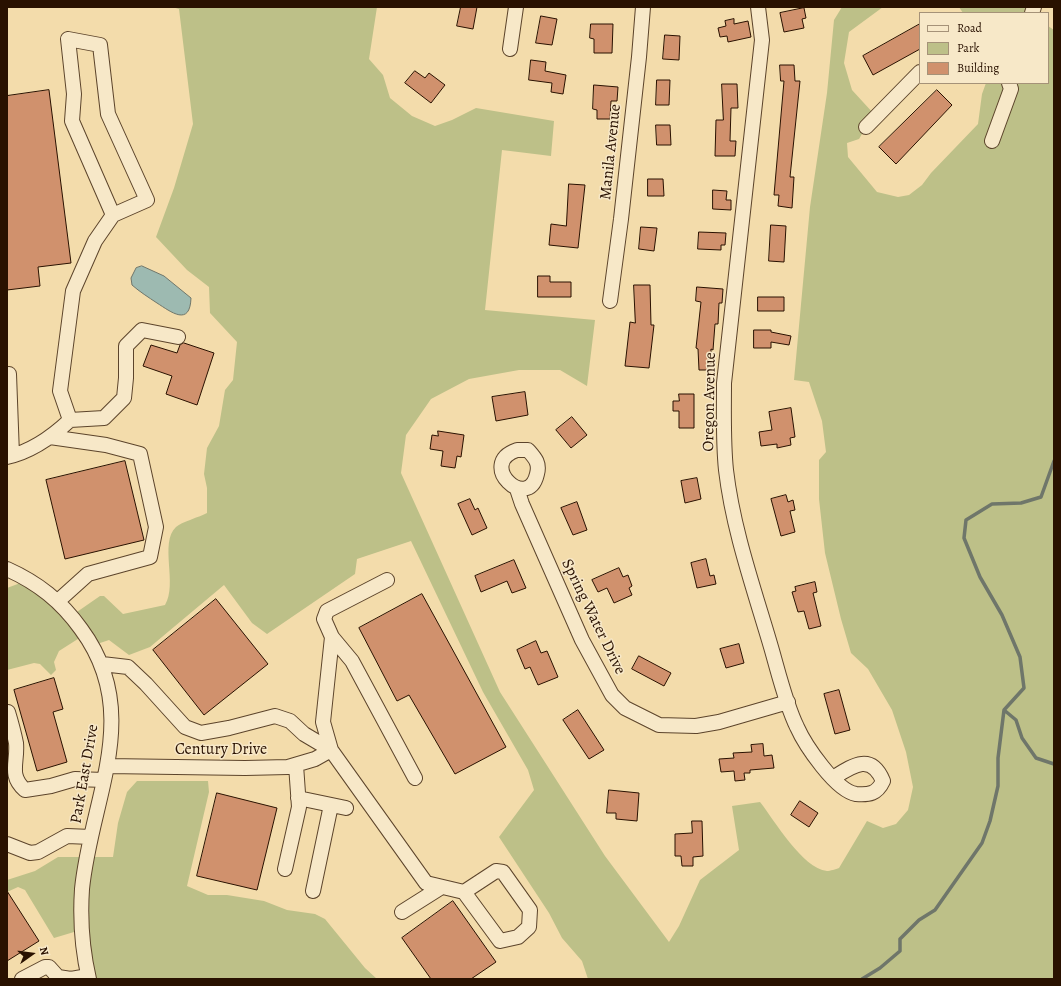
<!DOCTYPE html>
<html>
<head>
<meta charset="utf-8">
<style>
	body { margin:0 }
	#map { position:relative; width:1061px; height:986px; overflow:hidden; background:#f3dcab; font-family:Alegreya,serif }
	canvas { display:block }
	.frame { position:absolute; inset:0; border:8px solid #291100; pointer-events:none }
	.legend { position:absolute; left:919px; top:12px; width:130px; height:72px; box-sizing:border-box; background:#f7e8c8; border:1px solid #a59278; margin:0; padding:5px 7px; list-style:none; font-size:12px; color:#291100 }
	.legend li { display:flex; align-items:center; gap:8px; height:20px }
	.legend b { width:20px; border:1px solid #a59278 }
	.north { position:absolute; left:12px; top:934px; width:40px; height:40px; -webkit-text-stroke:3px #f7e8c8; paint-order:stroke; rotate:76deg; font-size:11px; font-weight:700; line-height:16px; text-align:center; color:#291100 }
	.north::after { content:''; display:block; margin:auto; width:14px; height:18px; background:#291100; clip-path:polygon(50% 0,100% 100%,50% 72%,0 100%) }
</style>
</head>
<body>
<div id="map">
<canvas width="1061" height="986"></canvas>
<div class="frame"></div>
<ul class="legend">
<li><b style="height:5px;background:#f7e8c8"></b>Road</li>
<li><b style="height:11px;background:#bdc088"></b>Park</li>
<li><b style="height:11px;background:#d0916d"></b>Building</li>
</ul>
<div class="north">N</div>
</div>
<script>
const g = document.querySelector('canvas').getContext('2d');
g.lineJoin = 'round';
function fillPath(path, color) { g.fillStyle = color; g.fill(path, 'evenodd'); }
function trace(path, color, width, dash) { g.strokeStyle = color; g.lineWidth = width; g.lineCap = dash ? 'butt' : 'round'; g.setLineDash(dash || []); g.stroke(path); }
function label(font, color, halo, rows, align = 'center') {
  g.font = font + ' Alegreya,serif'; g.lineWidth = 3; g.setLineDash([]); g.textBaseline = 'middle'; g.strokeStyle = halo; g.fillStyle = color; for (const [text, x, y, turn = 0] of rows) {
    g.save(); g.translate(x, y); g.rotate((+turn || 0) * Math.PI / 180); g.textAlign = isNaN(turn) ? turn : align; if (halo) g.strokeText(text, 0, 0); g.fillText(text, 0, 0); g.restore();
  }
}
const green = new Path2D(`
	M172,7H377L369,59L383,75L390,98L412,116L435,126L452,120L476,108L554,121L551,156L502,150L485,310L595,320L587,386L560,370H519L469,379L431,399L406,435L401,473L500,692L605,856L669,942L679,926L700,880L739,850L732,806L760,802C775,821 802,868 827,871C830,871 836,869 839,868L867,821L883,828L896,824L908,810L913,787L906,752L892,710L868,669L851,653L841,619L825,553L819,499V460L826,452L822,421L809,382L794,380L810,207L827,93L834,20L842,7H883L849,32L844,63L852,90L874,114L859,139L847,143L848,157L877,192L898,197L909,195L922,185L931,173L978,124L982,94L986,83H1048V26L1054,30V979H588L582,961L562,938L549,913L499,837L534,790L528,770L483,692L411,541L357,559L355,574L267,634L252,623L224,585L150,647L129,655L109,640L94,645L81,637L59,651L54,662L56,670L51,675L40,664L34,663L7,670V588L31,579L74,614L100,596H104L123,614L165,605C178,584 159,543 176,527C181,522 200,517 207,513V488L204,474L207,448L219,426L225,390L233,380L237,342L210,313L209,287L187,270L156,237L174,188L193,124L179,9Z
	M959,7H1035L1034,13H963Z
	M137,781H208L209,792L187,886L208,895H227L264,901L287,910L315,914L325,919L365,968L377,979H90L83,932H74L54,938L25,890L18,887L7,892V880L35,871L58,857H113L118,823L127,792Z`);
const water = new Path2D(`
	M142,266L164,276L191,298C190,327 171,312 157,303C148,297 140,292 132,285L131,278L136,268Z`);
const stream = new Path2D(`
	M1054,461L1041,497L1021,503L992,504L966,520L964,538L980,577L1002,615L1020,657L1024,688L1004,710L1016,720L1022,738L1036,758L1054,764
	M862,979L880,968L900,951V939L919,920L935,910L982,843L990,821L998,786V758L1004,710`);
const building = new Path2D(`
	M461,7H477L473,29L457,26Z
	M804,8L806,18L802,19L804,28L784,32L780,13Z
	M541,16L557,19L552,45L536,43Z
	M734,19V24L748,21L751,37L728,42L727,36L720,37L718,28L726,26L725,21Z
	M591,24H613L612,53H594V39L590,38Z
	M920,24V49L873,75L863,56Z
	M665,35L680,36L679,60L663,59Z
	M531,60L546,62L545,71L566,75L563,94L551,92L552,83L529,80Z
	M780,65H794L795,81H800L790,177H794L792,208L778,206L779,195H774L784,81H781Z
	M415,71L425,78L429,73L445,85L431,103L405,83Z
	M657,80H670L669,105H656Z
	M722,84H737L738,108H731L730,141H736L735,156H715L716,120H723Z
	M594,85L618,87L617,101H611L610,119H597V110L593,109Z
	M49,90L71,263L38,267L40,286L7,290V96Z
	M937,90L952,105L896,164L879,147Z
	M656,125H670L671,145H657Z
	M648,179H663L664,196H648Z
	M569,184L585,185L578,248L549,245L551,224L566,226Z
	M713,190L727,191L726,200H731V210L713,209Z
	M771,225L786,226L784,262L769,261Z
	M641,227L657,228L654,251L639,249Z
	M699,232L726,233L725,245H721V250L698,249Z
	M538,276H550V282H571V297H538Z
	M634,285H650L651,325H654L649,368L625,366L630,322L635,323Z
	M697,287L723,289L722,303H719L718,324H715L713,350L711,349V370H699L698,349L696,348L701,302L696,301Z
	M758,297H784V311H758Z
	M754,330H771V332L791,336L789,345L771,342V348H754Z
	M184,343L214,353L197,405L166,394L172,376L143,366L151,345L177,353L180,345Z
	M525,392L528,415L496,421L492,397Z
	M679,394H694V428H679V411H673V401H679Z
	M791,408L795,437L790,438L791,445L777,448V444L761,446L759,432L772,430L769,412Z
	M572,417L587,435L571,448L556,430Z
	M438,431L464,435L461,457L457,456L455,468L441,466L443,451L430,449L432,435L438,436Z
	M125,461L144,540L65,559L46,480Z
	M697,478L701,499L685,503L681,481Z
	M786,495L788,502L793,500L795,510L790,511L795,532L781,536L771,499Z
	M470,499L475,510L478,508L487,528L472,535L458,504Z
	M577,502L587,530L573,535L561,508Z
	M706,559L710,576L714,575L716,584L697,588L691,563Z
	M514,560L526,588L512,593L507,581L481,592L475,576Z
	M619,568L623,577L628,575L632,586L629,588L632,595L614,603L607,588L598,592L592,580Z
	M815,582L817,592L813,593L821,626L809,629L804,611L798,612L792,592L796,591L795,587Z
	M422,594L506,747L455,774L409,695L397,701L359,628Z
	M216,599L268,664L204,715L153,650Z
	M536,641L541,653L547,651L558,677L538,685L530,667L525,669L517,650Z
	M739,644L744,663L726,668L720,649Z
	M639,656L671,673L664,686L632,669Z
	M54,678L63,709L53,712L67,762L37,771L14,690Z
	M839,690L850,730L835,734L824,694Z
	M578,710L604,750L589,759L563,720Z
	M763,744L764,756L772,755L774,768L750,770V773H744L745,780L735,781L734,771L721,772L719,759L734,758L733,753L752,752L751,745Z
	M609,790L639,793L637,821L616,819V813H607Z
	M217,793L277,808L257,890L197,876Z
	M800,801L818,813L809,827L791,815Z
	M692,821H702L703,856L693,857V866H682L681,856H675V834L692,833Z
	M7,891L39,941L7,961Z
	M453,901L496,962L471,979H431L402,938Z`);
const minor = new Path2D(`
	M758,7L762,40L724,383C724,412 723,441 726,470C733,530 754,589 771,647C778,671 786,705 797,727C805,745 836,791 856,794C869,795 877,794 883,781C871,752 852,766 833,778
	M1032,13L1034,7
	M68,39L100,45L108,114L147,200L113,215L72,121L74,94Z
	M510,49L516,7
	M866,127L920,72
	M992,141L1011,89L1009,83
	M610,301L621,219L639,57L643,7
	M9,374L12,455
	M70,420L60,391L73,291L95,241L113,215
	M70,420L104,418L124,398L126,378V346L142,330L178,337
	M50,437L106,445L140,454L156,527L150,557L88,574L58,601
	M517,450H528C535,458 540,463 537,474C528,513 476,464 517,450Z
	M7,457C30,452 53,436 70,420
	M517,489L522,504L582,640L612,695L625,708L659,725L696,726L719,722L788,702
	M7,569C38,583 61,601 81,629C144,714 91,797 82,889C80,919 82,949 89,979
	M387,580L327,611L324,619L332,637L323,722L331,750L426,883L464,892L496,871L503,872L530,910L529,927L518,937L500,941L464,892
	M332,637L352,661L415,778
	M102,664L128,667L146,684L185,727L201,733L229,728L275,716L290,721L304,734L331,750
	M8,712C11,722 14,733 16,743C18,762 8,775 25,790L51,786L75,779L104,780
	M107,766L245,768L288,767L315,759L331,750
	M298,798L346,808
	M7,844L30,853L38,852L67,836L91,837
	M285,869L299,807L296,765
	M313,891L331,805
	M402,912L440,888
	M22,979L45,967H49L58,977L71,979L88,976`);
const streetNames = [
	["Manila Avenue",611,152,-84],
	["Oregon Avenue",710,402,-89],
	["Spring Water Drive",593,617,64],
	["Century Drive",221,750],
	["Park East Drive",85,774,-80]
];
fillPath(green, '#bdc088');
fillPath(water, '#9dbab1');
trace(water, '#6f766a', 1);
trace(stream, '#6f766a', 3.5);
fillPath(building, '#d0916d');
trace(building, '#291100', 1);
trace(minor, '#5c442b', 16);
trace(minor, '#f7e8c8', 14);
label('16px', '#291100', '#f7e8c8', streetNames);
</script>
</body>
</html>
